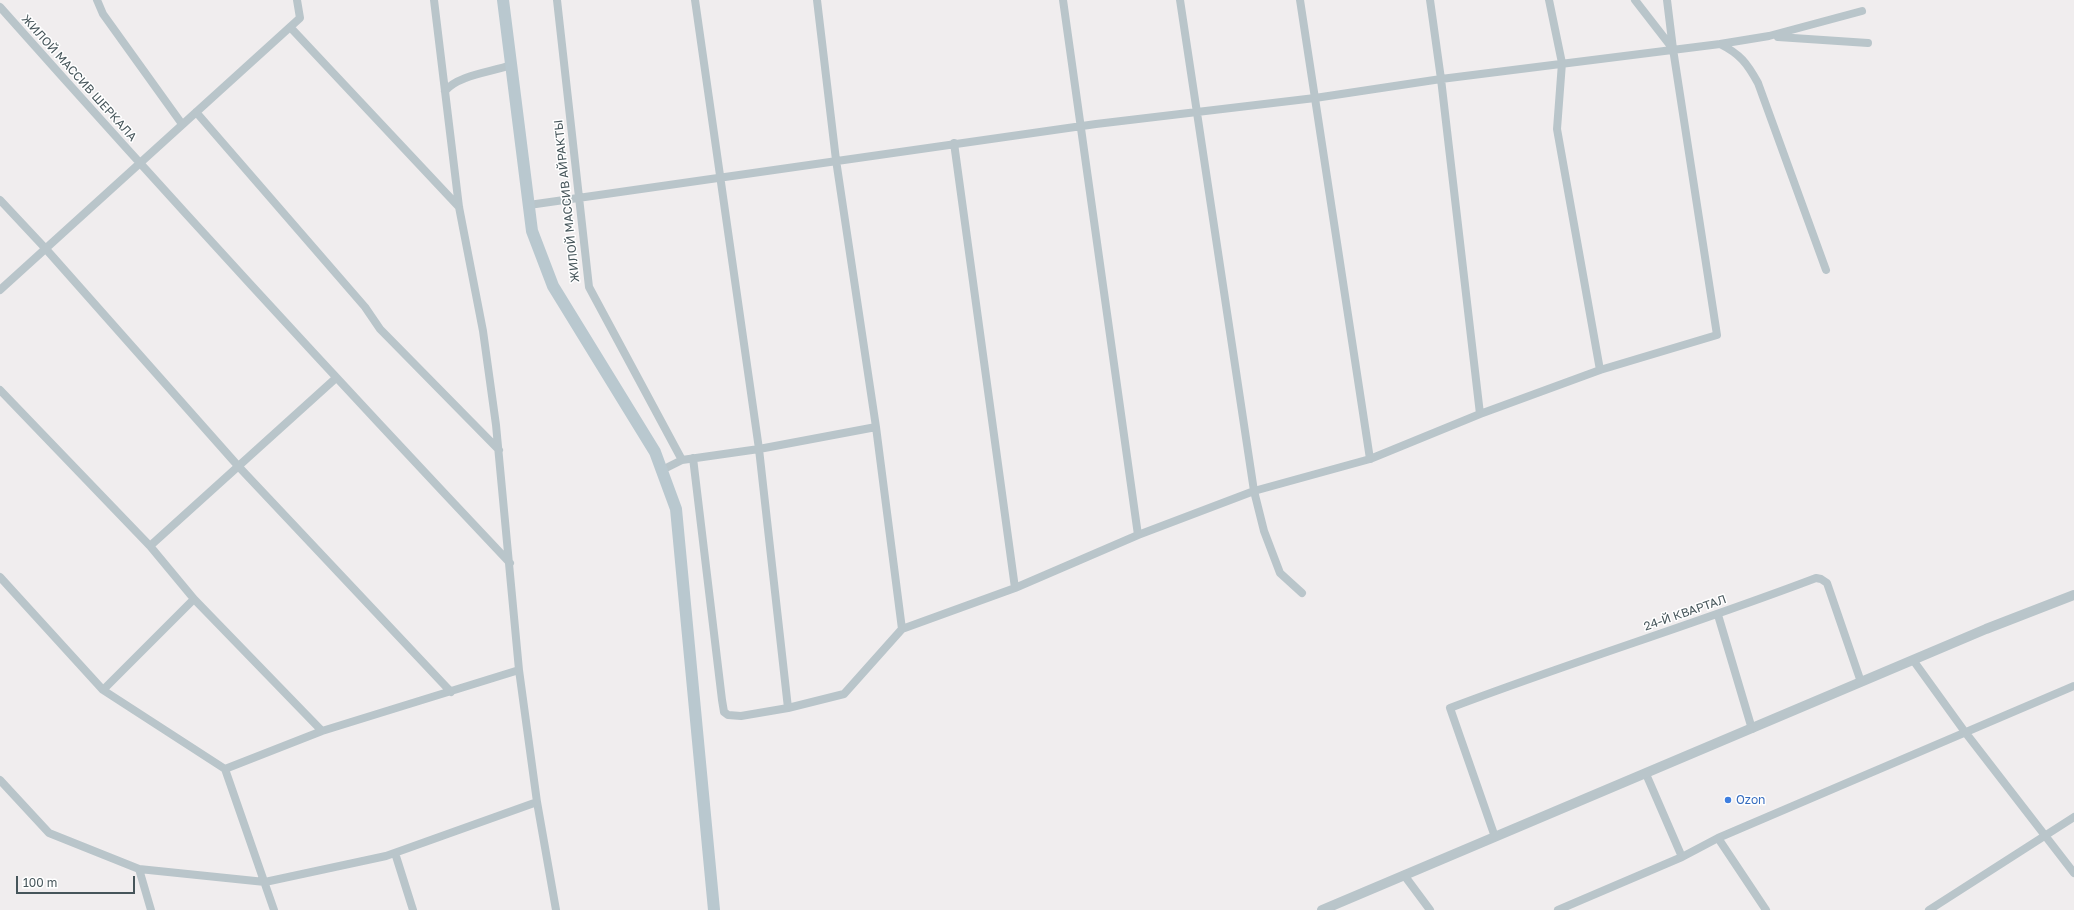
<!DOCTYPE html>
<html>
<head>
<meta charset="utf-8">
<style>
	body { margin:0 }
	#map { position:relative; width:2074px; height:910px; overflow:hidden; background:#f0edee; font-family:"Golos Text",sans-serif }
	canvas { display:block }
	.scale { position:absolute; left:16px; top:876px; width:119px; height:18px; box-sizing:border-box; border:2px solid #46555a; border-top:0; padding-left:5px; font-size:12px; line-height:14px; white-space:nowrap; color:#46555a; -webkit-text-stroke:3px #fff; paint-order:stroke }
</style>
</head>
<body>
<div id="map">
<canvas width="2074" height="910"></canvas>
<div class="scale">100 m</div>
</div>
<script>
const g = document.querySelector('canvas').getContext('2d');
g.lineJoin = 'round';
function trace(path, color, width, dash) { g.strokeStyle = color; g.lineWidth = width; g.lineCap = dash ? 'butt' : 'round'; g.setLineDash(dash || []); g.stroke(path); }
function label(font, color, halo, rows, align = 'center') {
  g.font = font + ' "Golos Text",sans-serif'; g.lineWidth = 3; g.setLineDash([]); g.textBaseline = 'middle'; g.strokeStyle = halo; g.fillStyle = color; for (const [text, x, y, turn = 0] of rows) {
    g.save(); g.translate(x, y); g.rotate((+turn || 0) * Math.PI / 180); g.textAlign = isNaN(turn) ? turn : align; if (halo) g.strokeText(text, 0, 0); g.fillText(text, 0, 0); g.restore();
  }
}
const minor = new Path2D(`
	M97,0L103,14L182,124
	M557,0L589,287L682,460L759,449L876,427
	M695,0L759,449L788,708
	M817,0L836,160L876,427L902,629
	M1063,0L1138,535
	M1180,0L1254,491L1264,531L1280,573L1302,593
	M1300,0L1370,459
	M1430,0L1441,79L1480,414
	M1549,0L1562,63L1557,129L1600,370
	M1667,0L1673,49
	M0,7C167,195 337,380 510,563
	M290,27L459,207
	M1778,37L1868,43
	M1720,44L1769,36L1862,11
	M445,91C458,75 492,72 511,65
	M196,112L365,307L380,329L499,450
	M954,143L1015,588
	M0,200L45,248L239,467L451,692
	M529,205L1096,124L1315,98L1441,79L1720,44C1740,54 1747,63 1758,83L1826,270
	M0,290L300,18L297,0
	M0,390L150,546
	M693,458L722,700L724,712L728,715L741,716L788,708L844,694L902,629L1015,588L1138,535L1254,491L1370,459L1480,414L1600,370L1717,335L1673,49L1635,0
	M662,470L682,460
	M0,577L103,690L225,769L322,731L519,670L496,425L483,331L459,207L434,0
	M194,599L322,731
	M1718,615L1752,729
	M1913,660L1965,732L2074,873
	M519,670L537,802L556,910
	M103,690L194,599L150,546L336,378
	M225,769L274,910
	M1646,774L1682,857L1718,838L1766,910
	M0,780L49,833L139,869L265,882L386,856L537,802
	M1495,837L1450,708C1571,662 1695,624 1816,578L1821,579L1827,583L1861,682
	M1718,838L2074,686
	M395,853L413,910
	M139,869L151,910
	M1404,875L1430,910
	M1558,910L1682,857
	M1929,910L2074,817`);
const tertiary = new Path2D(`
	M1322,910L1986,629L2074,595`);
const secondary = new Path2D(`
	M503,0L532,231L553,286L655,452L676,509L714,910`);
const markers = [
	[1728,800,4,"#3f7fe0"]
];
const streetNames = [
	["ЖИЛОЙ МАССИВ ШЕРКАЛА",79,78,48],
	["ЖИЛОЙ МАССИВ АЙРАКТЫ",567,201,-96],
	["24-Й КВАРТАЛ",1685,613,-19]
];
const shopNames = [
	["Ozon",1736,800]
];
trace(minor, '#b9c5ca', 8);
trace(tertiary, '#b9c5ca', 10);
trace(secondary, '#b9c8cf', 12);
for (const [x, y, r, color] of markers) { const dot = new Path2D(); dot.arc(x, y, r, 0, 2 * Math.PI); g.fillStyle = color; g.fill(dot); trace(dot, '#fff', 1.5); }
label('12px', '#46555a', '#fff', streetNames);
label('12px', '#366cbe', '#fff', shopNames, 'left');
</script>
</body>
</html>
